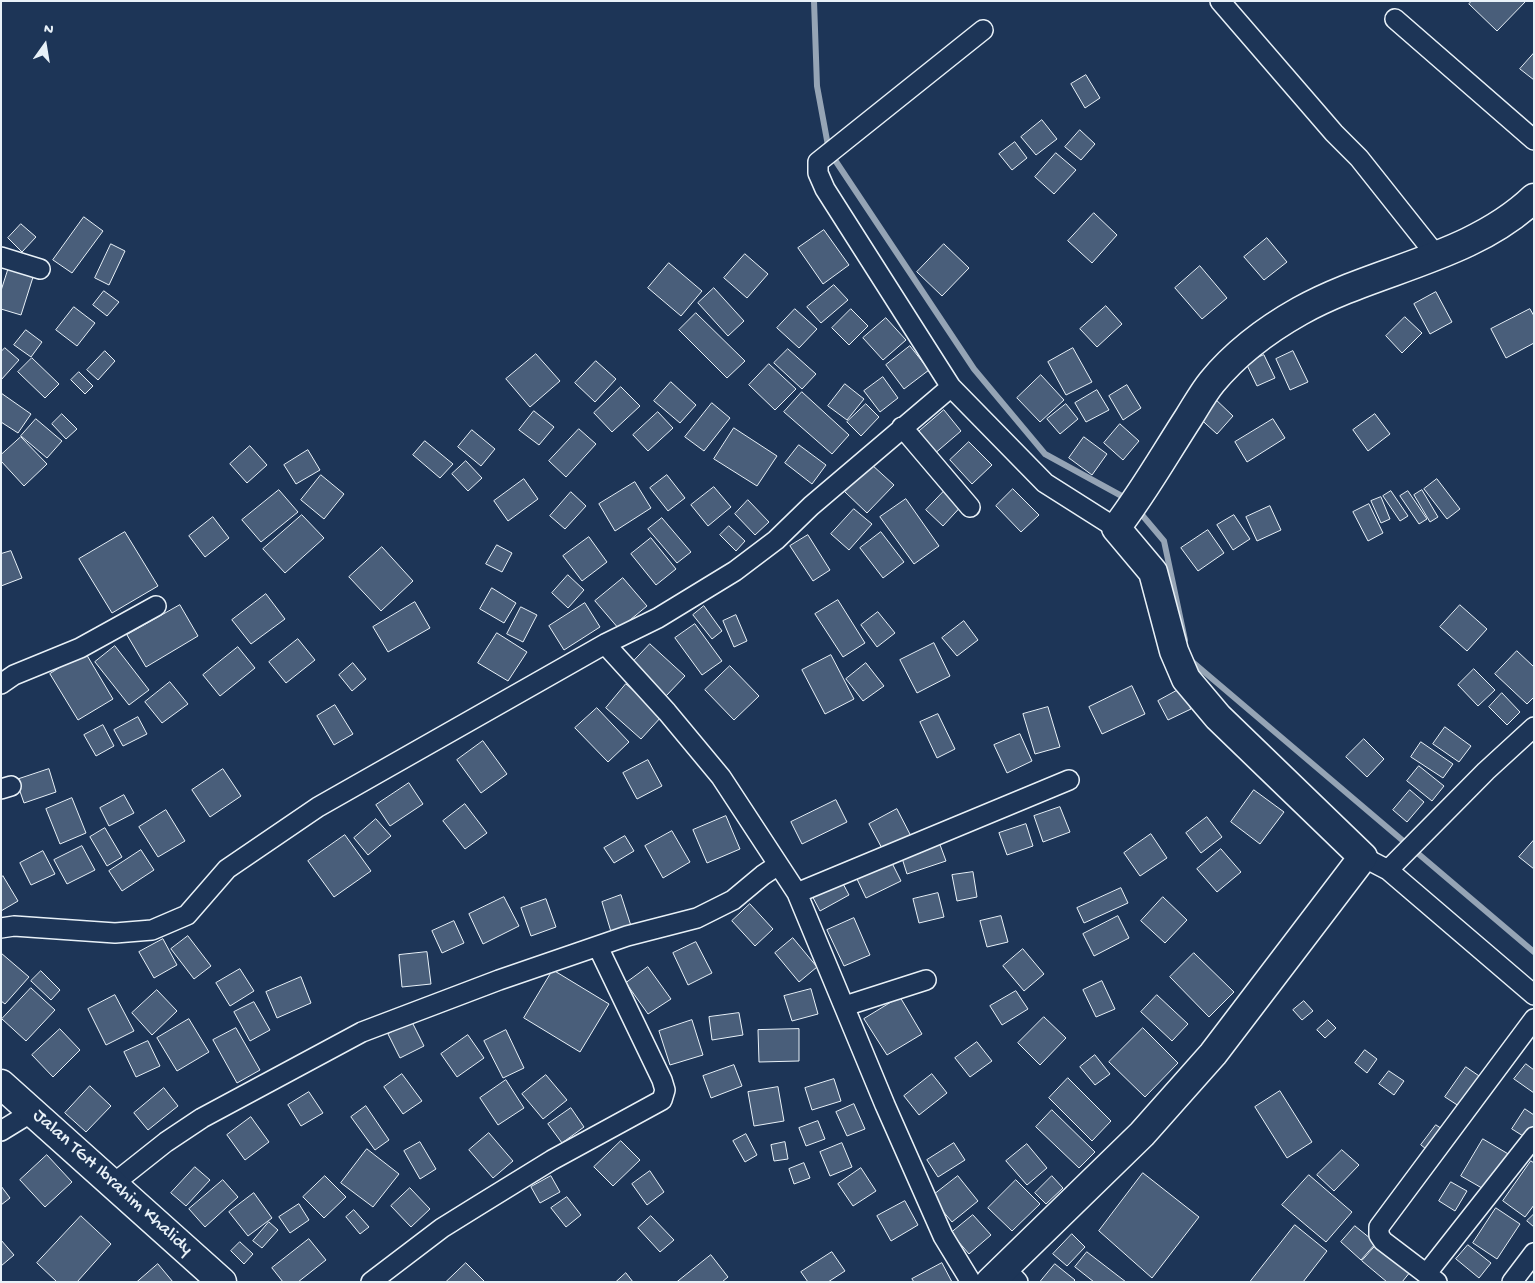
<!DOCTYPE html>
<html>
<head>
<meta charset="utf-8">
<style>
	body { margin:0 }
	#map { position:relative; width:1535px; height:1283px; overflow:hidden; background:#1d3557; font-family:"Gochi Hand",sans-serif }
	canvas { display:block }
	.frame { position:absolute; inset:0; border:2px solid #e8f1f8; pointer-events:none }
	.north { position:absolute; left:20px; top:20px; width:50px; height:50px; -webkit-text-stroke:4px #1d3557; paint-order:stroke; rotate:13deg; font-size:14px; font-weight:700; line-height:20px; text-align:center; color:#e8f1f8 }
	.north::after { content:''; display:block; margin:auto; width:18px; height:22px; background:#e8f1f8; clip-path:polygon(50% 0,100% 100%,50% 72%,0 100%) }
</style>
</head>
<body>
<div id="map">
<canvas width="1535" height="1283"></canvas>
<div class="frame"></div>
<div class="north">N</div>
</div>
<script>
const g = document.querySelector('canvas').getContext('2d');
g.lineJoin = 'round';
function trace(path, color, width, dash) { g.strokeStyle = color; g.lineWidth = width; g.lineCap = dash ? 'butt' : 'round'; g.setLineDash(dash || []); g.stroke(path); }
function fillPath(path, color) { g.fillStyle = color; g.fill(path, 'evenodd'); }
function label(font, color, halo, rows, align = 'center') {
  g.font = font + ' "Gochi Hand",sans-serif'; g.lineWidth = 5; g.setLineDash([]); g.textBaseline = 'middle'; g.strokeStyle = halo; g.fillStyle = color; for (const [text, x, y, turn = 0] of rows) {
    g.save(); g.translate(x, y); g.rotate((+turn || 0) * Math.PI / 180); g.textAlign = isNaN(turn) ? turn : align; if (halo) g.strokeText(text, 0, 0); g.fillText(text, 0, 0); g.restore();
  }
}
const stream = new Path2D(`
	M814,1L817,86L829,151L974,369L1045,454L1129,500
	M1137,509L1164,541L1185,640
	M1189,659L1534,952`);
const building = new Path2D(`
	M1472,1H1526L1497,31L1469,4Z
	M1534,53V80L1520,69Z
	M1086,75L1100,98L1085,108L1071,84Z
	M1042,120L1057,139L1036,155L1021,137Z
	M1080,130L1095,144L1081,160L1065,147Z
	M1015,142L1027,158L1012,170L999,154Z
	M1056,153L1076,170L1054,194L1035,177Z
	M1094,213L1117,235L1092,263L1068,241Z
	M84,217L103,231L72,273L53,260Z
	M21,224L36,237L22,252L8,238Z
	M824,230L849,265L823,284L798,248Z
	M1267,238L1287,262L1264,280L1244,257Z
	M111,244L125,251L109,285L95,278Z
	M944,244L969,268L942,296L917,272Z
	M745,254L768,274L747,298L724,278Z
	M669,263L702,291L681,316L648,288Z
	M1200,266L1227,298L1202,319L1175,288Z
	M9,267L34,274L21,315L1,309V291Z
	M834,285L848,300L821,323L807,307Z
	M714,288L744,321L728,336L698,303Z
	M104,291L119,302L107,316L93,305Z
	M1436,292L1452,322L1430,334L1414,304Z
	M1106,306L1122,324L1097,347L1080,329Z
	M74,307L95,323L77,346L56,330Z
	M795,309L817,329L799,348L777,328Z
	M851,309L868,326L849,345L832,328Z
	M1530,309L1534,316V343L1506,358L1491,329Z
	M696,313L745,361L727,378L679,330Z
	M1405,317L1422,333L1402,353L1386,336Z
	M886,318L906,340L883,360L863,338Z
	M26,330L42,342L31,357L14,345Z
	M910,346L929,370L904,389L886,365Z
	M5,348L19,360L1,380V352Z
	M1073,348L1092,382L1066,395L1048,362Z
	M788,349L816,374L802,389L774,363Z
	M105,351L115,361L98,380L87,370Z
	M1293,351L1308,382L1290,390L1276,359Z
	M536,354L560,381L530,407L506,379Z
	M1264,355L1275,378L1257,386L1246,363Z
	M32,358L59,384L45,398L18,372Z
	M596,361L616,379L595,402L575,383Z
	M769,364L796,389L775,410L749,385Z
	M79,372L93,386L85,394L71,380Z
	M1041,375L1064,400L1040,422L1017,398Z
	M883,377L898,398L880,412L864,391Z
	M671,382L696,405L680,423L654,401Z
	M845,384L864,399L847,420L828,406Z
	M1127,385L1141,408L1123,420L1109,396Z
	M621,387L640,406L612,432L594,413Z
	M1097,390L1109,410L1086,422L1075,403Z
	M802,392L849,435L832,454L784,412Z
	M1,393L31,414L18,433L1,422Z
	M1212,396L1233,416L1217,434L1195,414Z
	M712,403L730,418L704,451L685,437Z
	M866,404L879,417L861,436L847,422Z
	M1066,404L1078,419L1060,434L1047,419Z
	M944,410L961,431L933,455L916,434Z
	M534,411L554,427L539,445L519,430Z
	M658,412L673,428L648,451L633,435Z
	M62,414L77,429L66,439L52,424Z
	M1375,414L1390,434L1368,451L1353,430Z
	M36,419L62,441L47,458L21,436Z
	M1273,419L1285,438L1247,462L1235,442Z
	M1120,424L1139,441L1123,460L1104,443Z
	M734,428L777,456L757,486L714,459Z
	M579,429L596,444L566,477L549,461Z
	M472,430L495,449L481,466L458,447Z
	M21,437L47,464L24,486L1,461V455Z
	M1084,437L1107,454L1092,475L1069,458Z
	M425,441L453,464L440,478L413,455Z
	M969,442L992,465L972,484L950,460Z
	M799,445L826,465L812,484L785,463Z
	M250,446L267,465L247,483L230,464Z
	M308,450L320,470L296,484L284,465Z
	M466,461L482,478L468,491L452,474Z
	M871,464L894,485L867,513L845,492Z
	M321,475L344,494L324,519L301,500Z
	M667,475L685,498L668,511L650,488Z
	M524,479L538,499L508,521L494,501Z
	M1437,479L1460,509L1447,519L1424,489Z
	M635,482L651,508L615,531L599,504Z
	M714,487L731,507L708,526L691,505Z
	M948,487L965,502L943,526L926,510Z
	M1013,489L1039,515L1021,532L996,506Z
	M279,490L298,512L261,542L242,520Z
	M1422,490L1438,517L1430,522L1414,495Z
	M1391,491L1408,516L1400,521L1383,496Z
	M1408,491L1427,519L1419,524L1400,496Z
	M571,492L586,506L565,529L550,516Z
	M1381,497L1390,519L1381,523L1371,501Z
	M906,499L939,546L914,564L880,517Z
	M748,500L769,522L755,535L735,514Z
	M1369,504L1383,533L1368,541L1353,512Z
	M1270,506L1281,530L1257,541L1246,517Z
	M854,509L872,524L849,550L831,534Z
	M302,515L324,538L285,573L263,549Z
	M1234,515L1250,539L1233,550L1217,525Z
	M213,517L229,538L205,557L189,536Z
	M662,518L691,552L677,563L648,529Z
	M729,526L745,541L736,551L720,535Z
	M1208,530L1224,553L1198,571L1181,548Z
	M125,532L158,586L112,613L79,559Z
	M881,532L904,562L883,578L860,548Z
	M808,535L830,570L813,581L790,546Z
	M589,537L607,562L582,581L563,556Z
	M651,538L676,569L656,585L631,554Z
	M497,545L512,553L502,572L486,564Z
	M382,547L413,581L381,611L349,577Z
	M11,551L22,578L1,586V554Z
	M568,575L584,590L568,608L552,593Z
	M623,578L647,606L619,629L595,601Z
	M492,588L516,603L504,623L480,609Z
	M266,594L285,619L251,644L232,620Z
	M838,600L865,643L843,657L815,614Z
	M415,602L430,628L388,652L373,627Z
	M585,603L600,627L564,650L549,626Z
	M180,605L198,636L146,667L127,635Z
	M1460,605L1487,629L1467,651L1440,627Z
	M704,606L722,631L712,639L693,615Z
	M521,607L537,615L523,642L507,634Z
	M878,612L895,633L877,647L861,625Z
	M736,615L747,641L734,647L723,621Z
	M964,621L978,640L957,656L942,638Z
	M695,624L722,661L702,675L675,638Z
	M497,633L527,652L508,681L478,663Z
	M298,639L315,660L286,683L269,662Z
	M934,643L950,676L917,693L900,660Z
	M650,644L685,676L666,696L631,664Z
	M115,646L149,690L129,705L95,662Z
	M238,647L255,668L220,696L203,675Z
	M1517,651L1534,667V697L1527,704L1495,674Z
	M85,652L113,699L78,720L50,674Z
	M831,655L854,699L825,714L802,670Z
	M353,663L366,679L352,691L339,675Z
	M866,663L884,686L863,701L846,679Z
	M730,666L759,696L734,720L705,690Z
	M1474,669L1495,690L1478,706L1458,685Z
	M170,682L188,704L162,723L145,702Z
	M626,684L662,716L641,739L606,708Z
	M1132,686L1145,714L1102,734L1089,707Z
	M1180,689L1191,709L1168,720L1158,701Z
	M1502,693L1520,712L1507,725L1489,707Z
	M335,705L353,734L334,745L317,716Z
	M1048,707L1060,747L1035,754L1023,714Z
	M597,708L629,742L608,762L575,728Z
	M938,714L955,749L937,758L920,722Z
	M138,717L147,734L123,746L114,730Z
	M103,725L114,746L96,756L84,735Z
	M1445,727L1471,746L1459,762L1433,744Z
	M1020,734L1032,761L1007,773L994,745Z
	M1364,739L1384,759L1367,777L1346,757Z
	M483,741L507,774L481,793L457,760Z
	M1421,742L1453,764L1443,778L1411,757Z
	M648,760L662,786L637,799L623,773Z
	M1419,766L1444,786L1432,801L1407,781Z
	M49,769L56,792L24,803L16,780Z
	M223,769L241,796L210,817L192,790Z
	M409,783L423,804L390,826L376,805Z
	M1254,790L1284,812L1260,844L1231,822Z
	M1410,790L1424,802L1407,822L1393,810Z
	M124,795L134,813L109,826L100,808Z
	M72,798L86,833L60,844L46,809Z
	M836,800L847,822L802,844L791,822Z
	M465,804L487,833L465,849L443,821Z
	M1060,807L1070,832L1043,842L1034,816Z
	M897,809L913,840L885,854L869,824Z
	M166,810L185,841L158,857L139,827Z
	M726,816L740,849L707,863L693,830Z
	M1207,817L1222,837L1201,853L1186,833Z
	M376,819L391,836L368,855L354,838Z
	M1026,824L1033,846L1007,855L999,833Z
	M105,828L122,857L107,866L90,837Z
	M672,831L690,862L663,878L645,846Z
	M1151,834L1167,858L1140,876L1124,853Z
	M345,835L371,871L334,897L308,861Z
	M625,836L634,851L614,863L604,848Z
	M1534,840V869L1519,857Z
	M939,842L946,861L907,874L901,855Z
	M82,846L95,870L67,884L54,860Z
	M1221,849L1241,872L1217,892L1197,869Z
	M141,850L154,870L122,891L109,871Z
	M43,851L55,874L31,885L20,863Z
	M892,863L901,881L866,898L857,879Z
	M973,872L977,897L957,901L952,875Z
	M3,876L18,901L1,911V878Z
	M839,876L849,895L820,911L810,892Z
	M1121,888L1128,903L1084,923L1077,908Z
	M938,893L944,917L919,923L913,899Z
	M621,895L632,929L612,935L602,902Z
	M504,897L519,926L483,944L469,914Z
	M1163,897L1187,920L1165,943L1141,921Z
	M546,899L556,927L531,936L521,908Z
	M750,904L773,929L755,946L732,921Z
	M1001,916L1008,942L987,947L980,921Z
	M1118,916L1129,938L1094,956L1083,934Z
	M854,918L870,955L844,966L827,930Z
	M454,921L464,943L442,953L432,931Z
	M188,936L211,966L194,979L171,949Z
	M793,938L817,967L799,982L775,953Z
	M163,939L177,965L154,978L139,952Z
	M696,942L712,973L688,985L673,953Z
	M1023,949L1044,974L1024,991L1003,966Z
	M427,952L431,984L402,987L399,955Z
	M1,953L29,977L5,1004L1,1001Z
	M1194,953L1234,992L1209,1017L1170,977Z
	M648,967L671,999L648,1014L626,983Z
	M240,969L254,991L230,1006L216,983Z
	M553,970L609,1004L580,1052L524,1018Z
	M41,971L60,990L51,1000L31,981Z
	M301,977L311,1003L277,1018L266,992Z
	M1102,981L1115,1009L1096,1017L1083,990Z
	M31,988L55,1010L26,1041L2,1019Z
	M811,989L818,1014L792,1021L784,996Z
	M157,990L177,1011L152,1035L132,1013Z
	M1016,991L1028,1009L1002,1025L990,1006Z
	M115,995L134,1031L106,1045L88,1009Z
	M1157,995L1188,1024L1172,1041L1141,1012Z
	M900,997L922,1034L887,1055L864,1019Z
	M1304,1001L1313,1011L1302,1020L1293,1010Z
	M254,1002L270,1030L250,1041L234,1012Z
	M739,1013L743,1035L712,1040L709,1017Z
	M1044,1017L1066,1038L1040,1065L1018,1043Z
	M189,1019L209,1052L177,1071L157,1038Z
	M692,1020L703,1055L670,1065L659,1031Z
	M1328,1020L1336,1028L1325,1038L1317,1030Z
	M412,1022L424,1046L400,1058L388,1034Z
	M236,1028L260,1070L237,1083L213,1040Z
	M1143,1028L1178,1063L1145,1097L1109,1062Z
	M60,1029L80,1050L53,1077L32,1055Z
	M799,1029V1061L759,1062L758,1030Z
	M506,1030L524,1068L503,1078L484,1041Z
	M468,1035L484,1058L457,1077L441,1054Z
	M148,1041L160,1066L136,1077L124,1052Z
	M977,1042L992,1061L970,1077L955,1058Z
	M1365,1050L1377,1059L1367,1073L1355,1063Z
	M1095,1055L1110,1074L1095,1085L1080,1067Z
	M1526,1064L1534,1070V1093L1514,1079Z
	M734,1065L742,1086L711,1098L703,1076Z
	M1466,1067L1485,1080L1465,1110L1445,1097Z
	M1389,1071L1404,1081L1394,1095L1379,1084Z
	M402,1074L422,1101L403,1114L384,1087Z
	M932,1074L947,1093L919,1115L904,1096Z
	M546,1075L567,1100L543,1119L522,1094Z
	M1068,1078L1111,1121L1092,1141L1049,1098Z
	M834,1079L841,1101L812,1110L805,1088Z
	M506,1080L524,1108L498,1125L480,1098Z
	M90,1086L111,1106L86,1132L65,1113Z
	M778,1087L784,1121L754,1126L748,1092Z
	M164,1088L178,1106L148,1130L134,1113Z
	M1280,1091L1312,1142L1287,1158L1255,1107Z
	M309,1092L323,1113L301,1126L288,1105Z
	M854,1104L865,1129L847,1136L836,1112Z
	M366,1106L389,1140L375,1150L351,1117Z
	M571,1108L584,1127L562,1143L548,1124Z
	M1525,1109L1534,1115V1137L1531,1141L1512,1129Z
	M1052,1110L1095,1152L1079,1168L1036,1127Z
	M251,1117L269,1142L245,1160L227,1135Z
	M818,1121L825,1139L806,1146L799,1128Z
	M1436,1125L1447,1132L1431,1153L1421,1145Z
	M489,1133L513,1161L493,1178L469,1150Z
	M746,1134L757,1155L745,1162L733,1141Z
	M1483,1139L1510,1155L1487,1191L1461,1176Z
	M621,1141L640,1160L613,1186L594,1167Z
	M420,1142L436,1169L420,1179L404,1151Z
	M785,1142L788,1159L774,1161L771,1145Z
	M842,1143L852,1167L830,1176L820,1152Z
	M954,1143L965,1160L938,1177L927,1160Z
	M1027,1144L1047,1168L1027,1185L1006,1161Z
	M367,1149L399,1174L373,1207L341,1183Z
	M1342,1150L1359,1165L1334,1191L1317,1175Z
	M47,1155L72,1182L45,1207L20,1180Z
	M1531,1161L1534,1163V1205L1525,1217L1503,1201Z
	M804,1163L810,1178L794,1184L789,1169Z
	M195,1167L210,1180L186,1206L171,1193Z
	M861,1168L876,1191L853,1206L838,1184Z
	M650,1171L664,1192L647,1205L632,1184Z
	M1143,1173L1199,1217L1152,1278L1099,1231Z
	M1309,1175L1352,1212L1326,1242L1282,1205Z
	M325,1176L346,1197L324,1218L303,1197Z
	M551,1176L560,1192L540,1203L531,1187Z
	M958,1176L978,1201L952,1222L931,1197Z
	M1052,1176L1063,1188L1046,1204L1035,1193Z
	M223,1180L238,1197L205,1227L189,1209Z
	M1016,1180L1040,1204L1012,1231L988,1208Z
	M1451,1182L1467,1191L1455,1211L1439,1201Z
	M1,1186L10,1198L1,1205Z
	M410,1188L430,1209L411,1227L391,1206Z
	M254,1193L272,1218L248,1236L229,1212Z
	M567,1197L581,1215L566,1227L551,1208Z
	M905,1201L918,1225L891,1241L877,1216Z
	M299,1204L309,1220L290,1233L279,1217Z
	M1496,1208L1520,1224L1497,1259L1473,1243Z
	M354,1210L369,1227L360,1234L346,1217Z
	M1534,1214V1227L1527,1221Z
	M973,1215L991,1235L969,1254L951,1233Z
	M81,1216L111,1244L77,1282H57L37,1263Z
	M651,1216L674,1240L660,1252L638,1228Z
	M269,1222L278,1230L262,1248L253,1241Z
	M1295,1225L1327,1251L1303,1282H1250Z
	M1355,1226L1376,1243L1361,1260L1341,1242Z
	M1072,1234L1085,1247L1067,1266L1053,1254Z
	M309,1239L326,1260L298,1282H283L272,1268Z
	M1,1240L14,1255L1,1266Z
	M240,1242L253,1254L244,1264L231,1251Z
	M1378,1243L1411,1271L1402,1282H1387L1362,1261Z
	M1468,1245L1491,1263L1479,1278L1456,1259Z
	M832,1252L845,1271L828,1282H808L801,1272Z
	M1087,1252L1126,1282H1094L1075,1267Z
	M711,1255L728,1277L722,1282H677Z
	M466,1263L485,1282H446Z
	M942,1263L952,1282H914L912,1279Z
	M158,1264L173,1282H137Z
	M1055,1264L1075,1280L1073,1282H1040Z
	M626,1273L633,1282H616Z`);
const street = new Path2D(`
	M1220,1L1334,133L1359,158L1436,255
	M1395,19L1534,140
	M983,30L818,162V173L825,189L951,387L1045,483L1116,528
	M1,257L40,269
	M902,427L970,507
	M605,644L667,712L721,777L797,893L885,1105L943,1236L971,1282
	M1,684L14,675L80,648L156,606
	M1,789L11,786
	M1363,857L1388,870L1534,995
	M1388,870L1486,771L1534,727
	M797,893L1069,780
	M1,928L14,926L115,933L152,930L187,915L227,869L318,807L605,644L658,618L735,571L776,540L811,506L951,387
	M845,1006L926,980
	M1,1131L32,1112
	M113,1184L166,1142L202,1118L362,1032L499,980L627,936L697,918L733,900L763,875L778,865
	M1005,1268L1018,1282
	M1427,1273L1534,1137
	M371,1282L442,1228L479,1205L552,1160L662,1100L665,1090L662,1080L598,947
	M1437,1282L1383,1241L1379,1235V1227L1534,1019
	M1512,1282L1534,1253`);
const secondary = new Path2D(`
	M990,1282L1142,1134L1213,1054L1363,857L1218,717L1186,679L1174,651L1153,572L1116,528C1143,493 1165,454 1189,417C1196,406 1203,393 1212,382C1235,354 1268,329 1300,311C1375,269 1470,259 1534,198`);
const primary = new Path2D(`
	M1,1084L222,1282`);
const streetNames = [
	["Jalan TGH Ibrahim Khalidy",112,1183,42]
];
trace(stream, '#95a4b5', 6);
fillPath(building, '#495e7a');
trace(building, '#e8f1f8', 1);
trace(street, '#e8f1f8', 22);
trace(secondary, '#e8f1f8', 31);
trace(primary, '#e8f1f8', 31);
trace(street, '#1d3557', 19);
trace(secondary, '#1d3557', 28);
trace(primary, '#1d3557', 28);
label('19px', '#e8f1f8', '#1d3557', streetNames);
</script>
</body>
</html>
